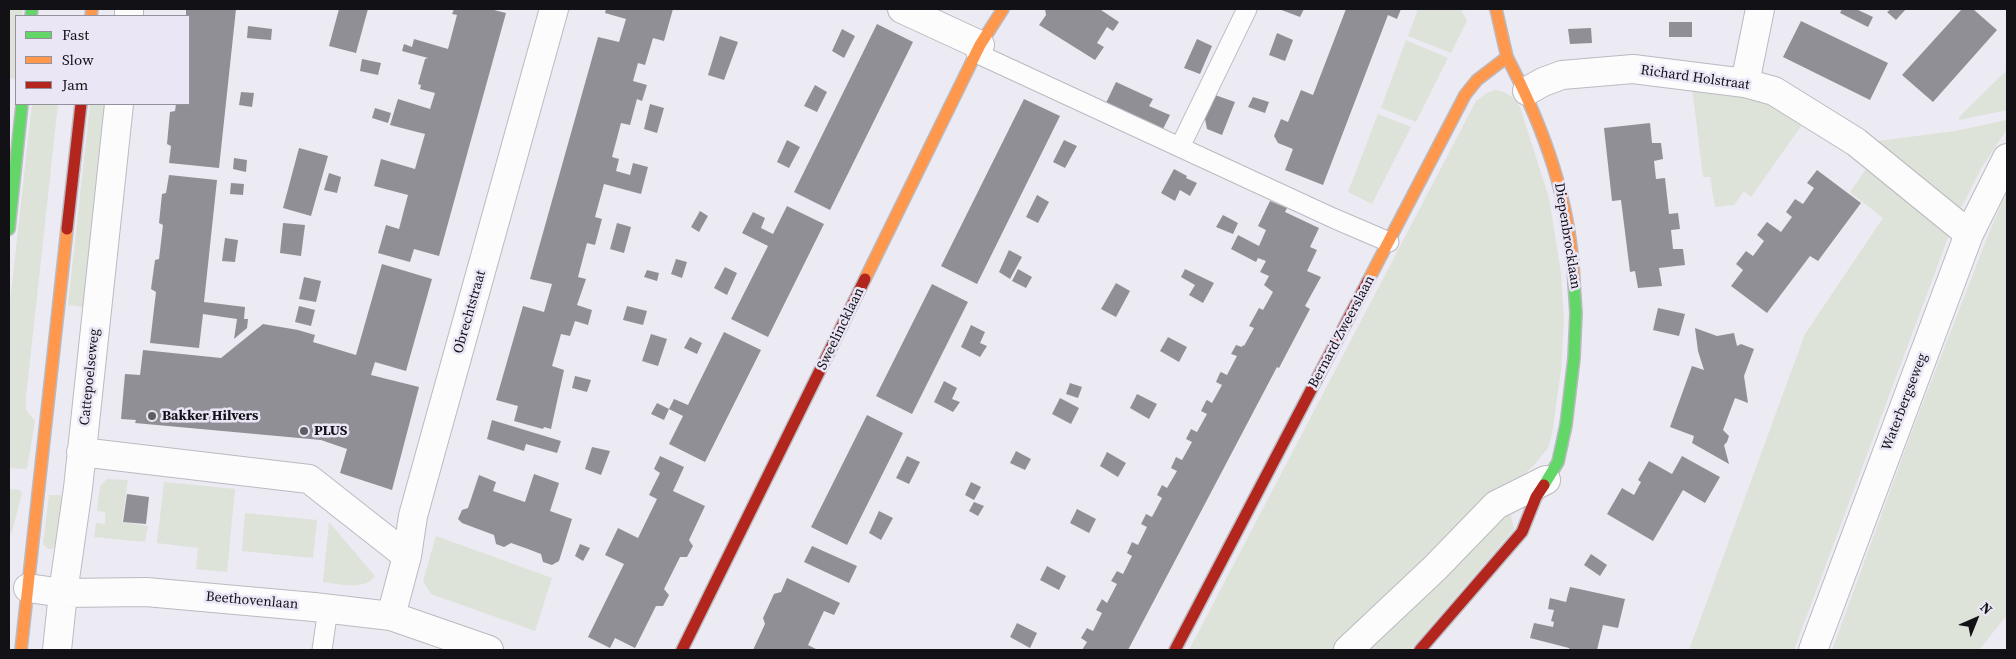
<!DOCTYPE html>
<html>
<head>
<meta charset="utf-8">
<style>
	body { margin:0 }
	#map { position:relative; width:2016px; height:659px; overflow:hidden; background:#eceaf2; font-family:"Source Serif 4",serif }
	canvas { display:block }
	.frame { position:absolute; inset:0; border:10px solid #121116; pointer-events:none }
	.legend { position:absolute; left:15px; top:15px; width:175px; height:90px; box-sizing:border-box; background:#ebe6f6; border:1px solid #94919c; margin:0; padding:6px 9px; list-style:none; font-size:15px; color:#121116 }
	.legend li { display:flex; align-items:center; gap:10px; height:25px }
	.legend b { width:25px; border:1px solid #94919c }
	.north { position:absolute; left:1951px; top:594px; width:50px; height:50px; -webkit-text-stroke:4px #ebe6f6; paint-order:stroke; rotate:44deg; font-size:14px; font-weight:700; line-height:20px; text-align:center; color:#121116 }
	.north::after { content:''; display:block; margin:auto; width:18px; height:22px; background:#121116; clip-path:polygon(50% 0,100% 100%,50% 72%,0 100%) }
</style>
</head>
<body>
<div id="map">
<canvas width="2016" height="659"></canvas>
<div class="frame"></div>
<ul class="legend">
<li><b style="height:6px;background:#63d668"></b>Fast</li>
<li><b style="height:6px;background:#ff974d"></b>Slow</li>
<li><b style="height:6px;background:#b3261e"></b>Jam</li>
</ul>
<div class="north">N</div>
</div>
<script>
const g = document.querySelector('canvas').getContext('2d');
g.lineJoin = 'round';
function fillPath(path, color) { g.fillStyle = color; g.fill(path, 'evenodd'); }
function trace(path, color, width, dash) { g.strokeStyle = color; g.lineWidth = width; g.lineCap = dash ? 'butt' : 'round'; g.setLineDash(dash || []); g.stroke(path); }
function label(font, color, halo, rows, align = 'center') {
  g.font = font + ' "Source Serif 4",serif'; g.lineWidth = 5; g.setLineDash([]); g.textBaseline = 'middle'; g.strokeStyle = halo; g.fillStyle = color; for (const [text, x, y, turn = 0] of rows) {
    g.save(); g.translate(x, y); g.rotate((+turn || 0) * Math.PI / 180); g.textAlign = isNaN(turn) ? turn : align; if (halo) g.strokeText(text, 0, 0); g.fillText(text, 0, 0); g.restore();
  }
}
const green = new Path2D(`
	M9,9H23L22,16H16V79L9,78Z
	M1418,9H1461L1467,21L1451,53L1408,36Z
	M1406,40L1448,58L1416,122L1381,108Z
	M2007,70V110L1959,120V118L1965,111Z
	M1692,87L1767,100L1804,122L1751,197L1744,191L1734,205L1715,207L1710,177H1703Z
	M1495,90C1507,92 1513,96 1520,107L1549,198L1561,273L1564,319L1561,370L1552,434L1548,448L1534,465L1523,475L1491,495L1338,650H1189L1476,101L1487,93Z
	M32,104H58L26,397V410L35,421L27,468L25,469L9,468V311Z
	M90,104H106L84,307L68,305Z
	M1378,114L1411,127L1372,204L1348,192Z
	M2007,120V129L1982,167L1957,216L1874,149L1878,141L1955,131Z
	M1869,165L1952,227L1794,650H1689L1805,334L1883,218L1850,192Z
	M2007,191V615L1979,650H1832L1915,423L1989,233Z
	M107,479L128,480L122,522L148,526L145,542L94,537L96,523L105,524V512L97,511L100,486Z
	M164,482L235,489L227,572L196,569L198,548L157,543Z
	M9,489L20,490L22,493L12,532L9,536Z
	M49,495H61L63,499L57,544L52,549H48L43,544Z
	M1506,512L1511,516L1514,529L1410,650H1359Z
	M245,513L317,520L313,558L242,551Z
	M329,522L375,576C364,591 340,584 323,582Z
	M436,536L552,578L535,631L431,594L423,581Z`);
const building = new Path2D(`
	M186,9H236L219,168L169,163L171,146L167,144L170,112L175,111L176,104H189V16H186Z
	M339,9H368L356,53L329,46Z
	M454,9H490L506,13L439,256L414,249L410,262L378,253L386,225L399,229L408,195L374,186L381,159L415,169L425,134L390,125L398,99L430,109L435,93L420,89L421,85L418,84L425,59L428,58L402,51L404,44L412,47L414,39L448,49L457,15L452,14Z
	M606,9H673L664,41L653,38L645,65L638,63L633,81L647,85L642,101L637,99L630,125L621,123L612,157L619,159L616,171L630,175L633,163L648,167L641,194L604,184L595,217L602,219L595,245L587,243L578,277L586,279L577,305L592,310L588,325L575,321L570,336L561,334L552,366L564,370L551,429L544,427L543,429L514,421L518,406L496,400L523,306L544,312L552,284L530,279L598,37L619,42L626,19L605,13Z
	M1045,9H1102L1101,10L1119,22L1113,31L1107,27L1097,43L1104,47L1095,60L1039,25L1046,15Z
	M1279,9H1304L1300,17Z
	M1346,9H1401L1397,19L1388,15L1323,185L1285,170L1293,149L1278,143L1274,136L1281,119L1288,122L1301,90L1313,95Z
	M1842,9H1856L1873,17L1868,27L1840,13Z
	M1891,9H1906L1896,20L1887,12Z
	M1962,9H1973L1997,30L1933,102L1902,75Z
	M1801,21L1888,63L1870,100L1783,57Z
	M1669,22H1692V37H1669Z
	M877,24L913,42L830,210L794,192Z
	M248,26L272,29L271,40L247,38Z
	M1591,28L1592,43L1570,44L1568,29Z
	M842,29L855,36L844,58L832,51Z
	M1277,33L1293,40L1285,61L1269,55Z
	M720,36L738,42L724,80L708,75Z
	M1197,39L1212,46L1200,74L1184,68Z
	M362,59L381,63L378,75L360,71Z
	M1116,82L1153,99L1149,106L1170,115L1163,129L1106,103Z
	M815,85L827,92L817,112L804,106Z
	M241,92L254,93L252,107L239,105Z
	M1215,95L1235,102L1222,135L1207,129L1205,119Z
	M1253,97L1269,102L1265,113L1248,107Z
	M1024,99L1060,116L977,284L941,266Z
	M650,104L664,108L657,133L644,129Z
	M375,108L391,113L388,123L372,118Z
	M1650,123L1652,143H1661L1663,159L1654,161L1656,179L1665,178L1669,214L1678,213L1680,229L1671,230L1673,249H1683L1685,265L1659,268L1662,286L1638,288L1635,271L1630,272L1621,200L1612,201L1604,128Z
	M787,140L800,147L789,168L777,162Z
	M1064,140L1077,146L1065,168L1053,162Z
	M299,148L328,156L311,216L283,208Z
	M234,158L247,160L246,172L233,169Z
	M1174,169L1187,176L1186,178L1197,183L1190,196L1180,190L1175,201L1161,193Z
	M1817,170L1861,203L1818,261L1810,256L1767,313L1731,286L1743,270L1736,264L1746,251L1753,256L1764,241L1757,235L1767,222L1781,232L1792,217L1786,212L1795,199L1803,204L1814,188L1807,183Z
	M329,173L341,177L337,193L324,190Z
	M169,175L217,180L204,302L245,307L244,319H248L247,328L234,339L237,319L203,314L199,348L150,343L156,292L151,289L155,260L159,259L163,225L159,223L162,194L166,193Z
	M231,183L244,184L243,195L230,194Z
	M1037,195L1049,202L1038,223L1026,217Z
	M1270,201L1287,208L1285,212L1319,228L1310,247L1317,250L1307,271L1321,277L1305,306L1310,309L1279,368L1277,367L1128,650H1082L1087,642L1081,638L1087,628L1093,631L1102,613L1096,610L1102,599L1107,603L1117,584L1111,581L1117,571L1123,574L1132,556L1127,553L1132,542L1138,545L1147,527L1141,524L1146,514L1152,517L1162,498L1157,495L1162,485L1167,488L1177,471L1171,468L1176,457L1182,460L1192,442L1186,439L1191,429L1197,432L1207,414L1201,411L1206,401L1207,400L1212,403L1222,385L1216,382L1220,373L1221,372L1227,375L1237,356L1231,354L1236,345L1242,347L1243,345L1244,346L1254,328L1249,326L1259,308L1263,310L1273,292L1264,285L1269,276L1260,272L1266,261L1258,258L1256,262L1231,249L1238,235L1259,246L1266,230L1258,226Z
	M787,206L824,224L768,337L731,319L768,246L742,233L753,212L765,218L761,228L773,234Z
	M700,211L708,216L699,232L691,227Z
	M1223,215L1238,223L1233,234L1216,227Z
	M283,223L305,225L301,256L280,253Z
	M617,223L631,227L624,253L610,249Z
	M225,238L238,240L235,262L222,261Z
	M1009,250L1022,257L1010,279L999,272Z
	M676,259L687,262L682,278L671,274Z
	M382,264L432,279L406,371L375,362L371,375L419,387L392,490L340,473L347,449L321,440L135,423L136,420L121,419L125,374L140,375L143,350L221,358L263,324L298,330L315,335L313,342L356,355Z
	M725,267L737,273L727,295L714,288Z
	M1018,269L1032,277L1026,288L1012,281Z
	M1185,269L1214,283L1203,303L1189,295L1195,285L1181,277Z
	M647,270L659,273L657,281L644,277Z
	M304,277L321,281L316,302L299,299Z
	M1116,283L1130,291L1116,317L1101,309Z
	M932,284L968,302L912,414L876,396Z
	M299,306L315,310L311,326L295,322Z
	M627,306L647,311L643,325L623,320Z
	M1658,308L1685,314L1679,336L1653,330Z
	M971,325L985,332L980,343L987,346L980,357L961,347Z
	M1695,328L1717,336L1734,333L1737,346L1741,344L1754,349L1744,376L1748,403L1735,398L1723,430L1729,436L1727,442L1724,445L1729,464L1692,443L1694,436L1670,427L1692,366L1704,370L1698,351Z
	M724,332L761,350L705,462L669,444L683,416L669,409L674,399L688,405Z
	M651,334L667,339L658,366L642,361Z
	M690,337L702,343L697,354L684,348Z
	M1168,337L1187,347L1179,362L1160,351Z
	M575,376L591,380L587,392L572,388Z
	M944,381L957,388L952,399L960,402L953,412L934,402Z
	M1070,383L1082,387L1078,398L1066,394Z
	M1137,394L1157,404L1149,419L1130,408Z
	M1060,398L1079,408L1071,424L1052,414Z
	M657,403L669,409L664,420L651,414Z
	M867,415L903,433L847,545L811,527Z
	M492,420L561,441L557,453L526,444L524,451L487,439Z
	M592,447L610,451L601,475L585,469Z
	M1016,451L1031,459L1025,470L1010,463Z
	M1107,452L1126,463L1118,477L1100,466Z
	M660,456L684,467L673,491L705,506L689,540L693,546L687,557H680L664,589L669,595L663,606H656L635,648L615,638L610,648L588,637L624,564L605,555L618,528L638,538L657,499L649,495L660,473L654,469Z
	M907,456L920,462L909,484L896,478Z
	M1682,456L1720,477L1705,503L1683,490L1653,541L1607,514L1622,488L1634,495L1641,482L1638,480L1649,461L1672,474Z
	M534,474L559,483L550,511L572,519L559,561L552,565L543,562L541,554L528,549L511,543L504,547L496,544L494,535L462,523L458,519L462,510L468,508L479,475L496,482L493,491L525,502Z
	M971,482L981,487L974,500L965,495Z
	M127,494L149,497L146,524L123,522Z
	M974,502L984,506L978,516L969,511Z
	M1077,509L1096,519L1089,533L1070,523Z
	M879,511L893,518L881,540L869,533Z
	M580,544L590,548L583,561L575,556Z
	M812,546L857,566L849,583L804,562Z
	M1591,554L1607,565L1600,576L1584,565Z
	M1047,566L1066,576L1059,590L1040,580Z
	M787,578L840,603L834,615L824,611L808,645L818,650H753L765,624L763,618L774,594L781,592Z
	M1570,587L1625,599L1618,628L1603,625L1597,650H1570L1569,648L1530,638L1534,623L1553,627L1554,622L1551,621L1554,610L1548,609L1550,598L1566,602Z
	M1017,623L1037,633L1030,648L1010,637Z`);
const lane = new Path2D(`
	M976,53L1333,218L1389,242
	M1180,147L1247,9
	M322,650L328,609`);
const street = new Path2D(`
	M902,9L980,45
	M129,16V9
	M1745,83L1760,9
	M1527,91L1543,82L1562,75L1633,69L1745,83L1774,91L1856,142L1969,234
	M81,452L309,479L407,556
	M28,588L63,593L146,592L314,607L391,616L489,650
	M391,616L407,556L413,516L434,440L554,9
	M57,650L63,593L78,488L119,104
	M1348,650L1435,568L1496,505L1546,480
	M1813,650L1969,234L2007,158`);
const fast = new Path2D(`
	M31,16L32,9
	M9,229L22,104
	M1544,485L1558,462L1566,425L1574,358L1576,313L1574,283`);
const slow = new Path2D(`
	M91,16L92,9
	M1507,57C1544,128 1571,202 1574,283
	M865,279L980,45L1003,9
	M1368,281L1465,95L1477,80L1507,57L1496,9
	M21,650C35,510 52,370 67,229`);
const jam = new Path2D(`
	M67,229L81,104
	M682,650L865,279
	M1175,650L1368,281
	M1420,650L1522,532L1536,497L1544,485`);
const markers = [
	[152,416,5,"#5e5d63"],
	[304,431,5,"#5e5d63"]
];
const streetNames = [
	["Richard Holstraat",1695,78,8],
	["Diepenbrocklaan",1567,236,81],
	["Obrechtstraat",470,312,-74],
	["Sweelincklaan",841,329,-64],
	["Bernard Zweerslaan",1342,332,-62],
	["Cattepoelseweg",90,377,-84],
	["Waterbergseweg",1905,402,-69],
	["Beethovenlaan",252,601,5]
];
const poiNames = [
	["Bakker Hilvers",162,416],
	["PLUS",314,431]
];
fillPath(green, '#dde3d9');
fillPath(building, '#918f96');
trace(lane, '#bbbac0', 21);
trace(street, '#bbbac0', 30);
trace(fast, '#bbbac0', 14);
trace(slow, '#bbbac0', 14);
trace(jam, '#bbbac0', 14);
trace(lane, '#fcfcfd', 19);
trace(street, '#fcfcfd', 28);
trace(fast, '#63d668', 11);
trace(slow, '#ff974d', 11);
trace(jam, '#b3261e', 11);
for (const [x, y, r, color] of markers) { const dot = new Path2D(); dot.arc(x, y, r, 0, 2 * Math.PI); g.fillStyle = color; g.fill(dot); trace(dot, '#ebe6f6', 2); }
label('14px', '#121116', '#ebe6f6', streetNames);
label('bold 14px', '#121116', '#ebe6f6', poiNames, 'left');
</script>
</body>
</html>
